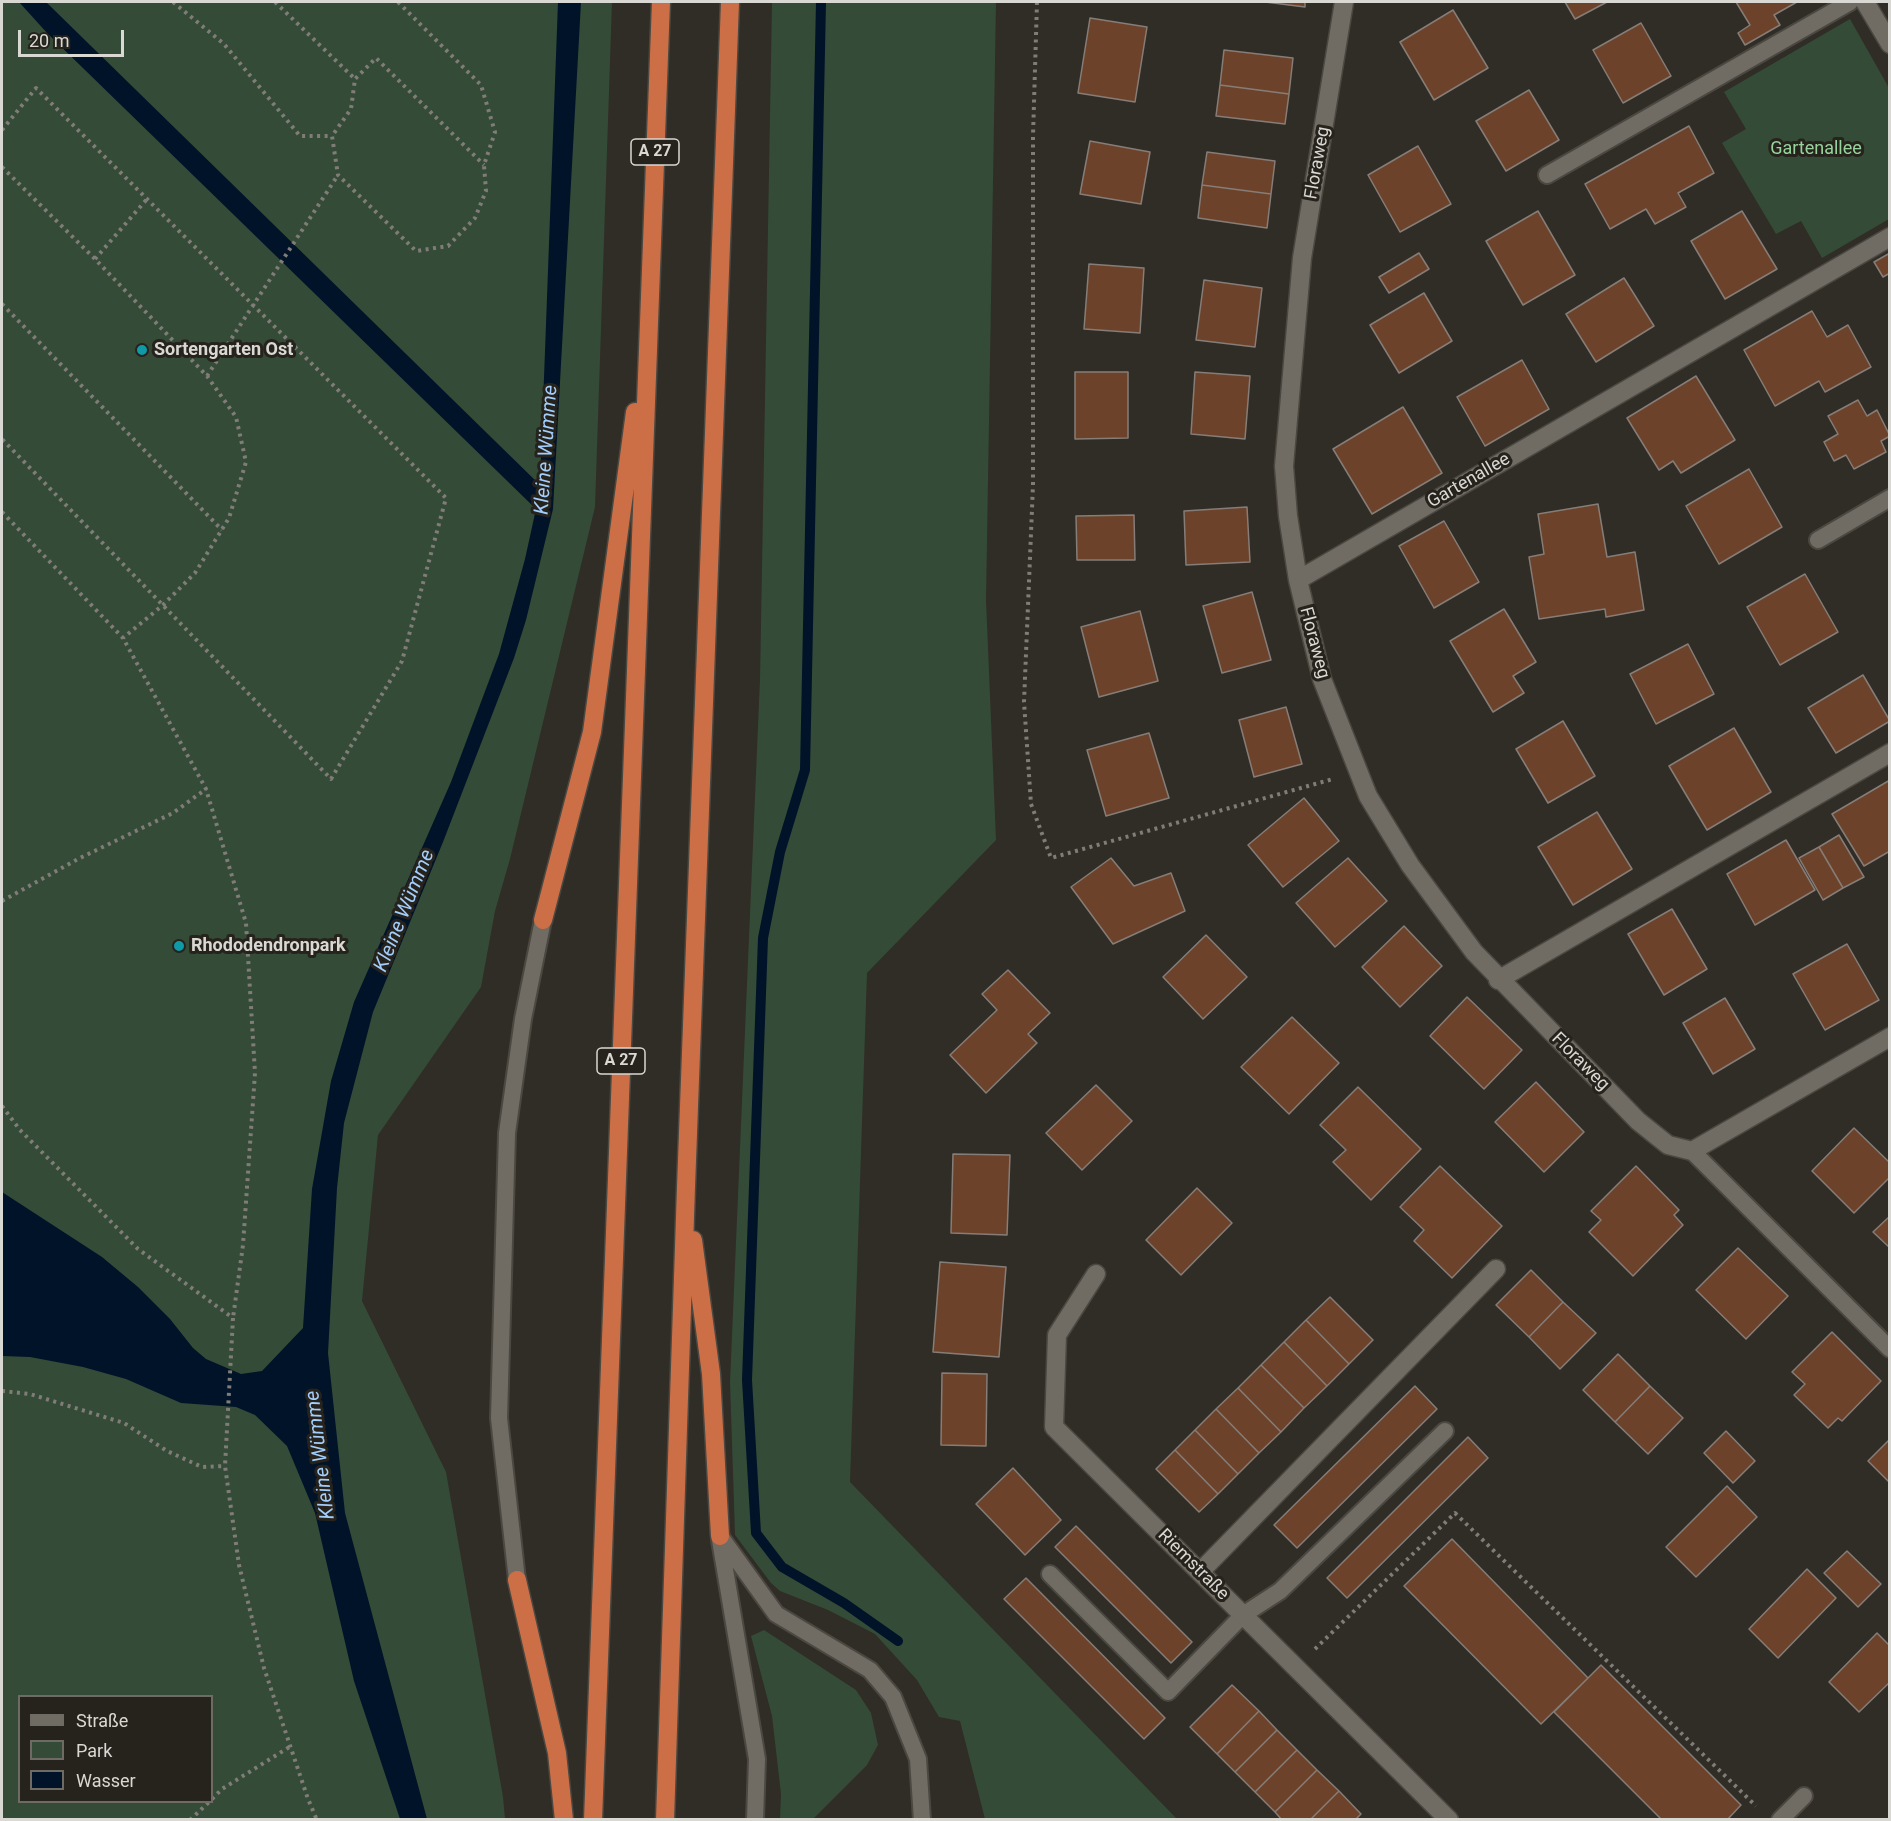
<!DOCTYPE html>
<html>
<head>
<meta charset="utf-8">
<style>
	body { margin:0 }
	#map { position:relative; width:1891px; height:1821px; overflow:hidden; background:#302c26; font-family:Roboto,sans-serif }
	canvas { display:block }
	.frame { position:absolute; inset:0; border:3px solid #dad8d3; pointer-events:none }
	.legend { position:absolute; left:18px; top:1695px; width:195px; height:108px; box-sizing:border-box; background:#26221c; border:2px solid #6e6b65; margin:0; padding:8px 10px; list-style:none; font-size:18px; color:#dad8d3 }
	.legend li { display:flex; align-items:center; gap:12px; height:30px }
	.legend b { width:30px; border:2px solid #6e6b65 }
	.scale { position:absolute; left:18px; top:30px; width:106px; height:27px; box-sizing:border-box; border:3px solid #dad8d3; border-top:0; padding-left:8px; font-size:18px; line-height:21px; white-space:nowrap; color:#dad8d3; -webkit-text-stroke:4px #26221c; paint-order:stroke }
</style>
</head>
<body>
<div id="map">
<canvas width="1891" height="1821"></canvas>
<div class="frame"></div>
<ul class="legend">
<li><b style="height:8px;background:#706c64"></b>Straße</li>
<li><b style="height:16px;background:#344b37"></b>Park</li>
<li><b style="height:16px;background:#001329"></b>Wasser</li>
</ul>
<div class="scale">20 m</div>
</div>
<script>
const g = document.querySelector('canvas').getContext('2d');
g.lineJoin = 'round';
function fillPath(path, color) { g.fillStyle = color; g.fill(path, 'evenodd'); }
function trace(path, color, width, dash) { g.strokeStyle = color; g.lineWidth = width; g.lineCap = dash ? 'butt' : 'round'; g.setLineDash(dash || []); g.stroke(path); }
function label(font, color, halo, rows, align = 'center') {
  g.font = font + ' Roboto,sans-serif'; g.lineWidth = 6; g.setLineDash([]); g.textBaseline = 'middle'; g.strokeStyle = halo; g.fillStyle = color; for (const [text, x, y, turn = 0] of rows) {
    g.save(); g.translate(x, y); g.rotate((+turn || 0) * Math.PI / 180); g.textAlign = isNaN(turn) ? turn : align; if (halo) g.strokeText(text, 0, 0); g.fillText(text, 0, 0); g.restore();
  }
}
const green = new Path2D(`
	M2,2H612L595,507L510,859L495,911L481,987L378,1135L362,1301L446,1472L503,1797L505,1819L2,1820ZM20,1696H212V1802H20Z
	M772,2H996L986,600L996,840L867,973L850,1482L1177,1819H985L960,1721L939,1717L917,1680L875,1634L828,1610L780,1591L771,1583L735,1535L730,1382L760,679Z
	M1850,19L1889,88V219L1822,258L1801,221L1776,234L1722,143L1746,129L1724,92Z
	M764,1630L856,1690L871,1713L878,1745L867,1765L813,1819H780L781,1794L772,1716L751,1636Z`);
const water = new Path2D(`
	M19,2H46L540,485L558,2H581L553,509L526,620L514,658L443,842L373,1012L344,1123L337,1188L328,1353L345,1513L427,1819H400L354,1681L315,1513L287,1446L255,1415L236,1407L181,1403L126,1379L83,1367L30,1357L2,1356V1192L102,1257L138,1287L170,1319L193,1348L206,1359L241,1374L262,1371L303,1328L312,1189L331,1081L354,1002L451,782L499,654L525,559L536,509L48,34Z`);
const stream = new Path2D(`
	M821,2L805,770L780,852L763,938L747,1380L756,1533L782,1567L844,1603L898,1641`);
const building = new Path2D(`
	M1265,2H1305V7Z
	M1565,2H1607L1575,19Z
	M1736,2H1797L1774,15L1780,25L1745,45L1738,33L1750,25Z
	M1453,10L1488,68L1434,100L1400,42Z
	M1090,18L1147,27L1135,102L1078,93Z
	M1641,23L1671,76L1623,103L1593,50Z
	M1224,50L1293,58L1289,94L1220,85Z
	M1220,85L1289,94L1285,124L1216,116Z
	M1529,90L1559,140L1506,171L1476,121Z
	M1689,126L1714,173L1678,193L1686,207L1655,224L1646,209L1610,229L1585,184Z
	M1090,141L1150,152L1141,204L1080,194Z
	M1418,146L1451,204L1400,232L1368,175Z
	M1207,152L1275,161L1271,194L1202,185Z
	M1202,185L1271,194L1267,228L1198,218Z
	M1538,211L1575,275L1523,305L1486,241Z
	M1742,211L1777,269L1725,299L1691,241Z
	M1419,253L1429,269L1389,293L1379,277Z
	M1890,253V273L1883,277L1874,262Z
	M1089,264L1144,268L1140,333L1084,329Z
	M1624,278L1654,326L1596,362L1566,314Z
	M1204,280L1262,288L1255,347L1196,340Z
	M1424,293L1452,341L1399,373L1370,325Z
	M1812,311L1827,337L1848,325L1871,367L1825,392L1819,381L1775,406L1744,350Z
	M1522,360L1549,409L1485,446L1457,397Z
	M1075,372H1128V438L1075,439Z
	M1195,372L1250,376L1245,439L1191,434Z
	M1696,376L1735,440L1681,473L1673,461L1659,470L1627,418Z
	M1858,400L1867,416L1877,410L1890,436L1881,441L1886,452L1854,469L1846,455L1834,461L1824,442L1838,434L1828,416Z
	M1403,407L1442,473L1372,514L1333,449Z
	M1749,469L1782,527L1719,564L1686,506Z
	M1598,504L1607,557L1635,552L1644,610L1606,617L1605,609L1539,619L1529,557L1544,554L1538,514Z
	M1247,507L1250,562L1186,565L1184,511Z
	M1134,515L1135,560H1077L1076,516Z
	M1444,521L1479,582L1434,608L1399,546Z
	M1805,574L1838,632L1780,665L1747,607Z
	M1252,592L1271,660L1222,673L1203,606Z
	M1504,609L1536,662L1513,676L1524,693L1493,712L1450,641Z
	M1140,611L1158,681L1099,697L1081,627Z
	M1688,644L1714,694L1656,724L1630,674Z
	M1863,675L1890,721L1836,753L1808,708Z
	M1286,707L1302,764L1254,777L1239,720Z
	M1563,721L1595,776L1548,803L1516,749Z
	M1734,728L1771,792L1707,830L1669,766Z
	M1149,733L1169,798L1106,816L1087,750Z
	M1890,780V851L1864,866L1832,814Z
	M1304,798L1339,841L1283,887L1248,845Z
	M1597,812L1632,869L1573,905L1538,847Z
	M1839,835L1864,877L1843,888L1819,847Z
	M1786,840L1815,890L1755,925L1727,874Z
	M1819,847L1843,888L1823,900L1799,858Z
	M1111,858L1134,886L1171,873L1185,911L1113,944L1071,887Z
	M1348,858L1387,901L1335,947L1296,903Z
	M1672,909L1707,969L1664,995L1628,934Z
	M1404,926L1442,966L1400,1007L1362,967Z
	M1206,935L1247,977L1203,1019L1163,977Z
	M1847,944L1879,1000L1825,1030L1793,974Z
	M1008,970L1050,1013L1028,1034L1037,1043L986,1093L950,1055L997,1010L982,994Z
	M1467,997L1522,1050L1484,1089L1430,1036Z
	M1725,998L1755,1049L1713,1074L1683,1023Z
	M1292,1017L1339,1063L1289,1114L1241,1067Z
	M1536,1082L1584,1132L1544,1172L1495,1122Z
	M1096,1085L1132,1121L1082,1170L1046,1133Z
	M1358,1087L1421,1149L1371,1200L1333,1162L1346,1150L1320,1125Z
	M1854,1128L1890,1163V1177L1854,1213L1812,1171Z
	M953,1154L1010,1155L1007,1235L951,1233Z
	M1440,1166L1502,1226L1452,1278L1414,1241L1424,1230L1400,1207Z
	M1636,1166L1679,1210L1674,1215L1683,1225L1633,1276L1589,1232L1601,1220L1591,1211Z
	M1197,1188L1232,1223L1181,1275L1146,1240Z
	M1890,1216V1248L1873,1232Z
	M1738,1248L1788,1296L1746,1339L1696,1290Z
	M940,1262L1006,1267L999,1357L933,1352Z
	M1531,1270L1563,1302L1529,1337L1496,1305Z
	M1330,1297L1373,1340L1349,1364L1306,1320Z
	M1563,1302L1596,1333L1560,1369L1529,1337Z
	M1306,1320L1349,1364L1327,1386L1284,1342Z
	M1832,1332L1881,1381L1842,1421L1838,1418L1828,1428L1794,1395L1805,1384L1792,1372Z
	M1284,1342L1327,1386L1304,1408L1261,1365Z
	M1618,1354L1650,1386L1615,1422L1583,1390Z
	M1261,1365L1304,1408L1281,1432L1238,1388Z
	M942,1373L987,1374L986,1446L941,1445Z
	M1415,1386L1437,1409L1297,1548L1274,1525Z
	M1650,1386L1683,1418L1648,1454L1615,1422Z
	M1238,1388L1281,1432L1259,1453L1216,1409Z
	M1216,1409L1259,1453L1238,1474L1195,1430Z
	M1195,1430L1238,1474L1218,1494L1175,1450Z
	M1726,1431L1755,1461L1733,1483L1704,1453Z
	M1468,1437L1488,1458L1347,1598L1327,1578Z
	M1890,1439V1483L1868,1461Z
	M1175,1450L1218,1494L1199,1512L1156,1469Z
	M1013,1468L1061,1520L1025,1555L976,1504Z
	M1727,1486L1757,1517L1696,1577L1666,1547Z
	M1076,1526L1192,1642L1171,1663L1055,1547Z
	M1452,1539L1588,1678L1541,1724L1404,1586Z
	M1847,1551L1881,1584L1858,1607L1824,1573Z
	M1807,1569L1836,1598L1778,1658L1749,1629Z
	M1026,1578L1165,1718L1144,1739L1004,1599Z
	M1877,1633L1890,1646V1682L1859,1712L1829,1682Z
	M1601,1665L1741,1805L1727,1820H1662L1554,1712Z
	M1232,1685L1259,1711L1217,1754L1190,1727Z
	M1259,1711L1277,1730L1235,1772L1217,1754Z
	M1277,1730L1297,1750L1255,1792L1235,1772Z
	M1297,1750L1317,1770L1275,1812L1255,1792Z
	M1317,1770L1339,1791L1310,1820H1282L1275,1812Z
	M1339,1791L1361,1814L1355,1820H1310Z`);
const path = new Path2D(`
	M173,2L224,44L300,136H332
	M275,2L355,79
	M398,2L481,85L495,132L484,165L486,191L475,218L448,246L416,251L338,175L332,136L351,109L355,79L376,58L484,165
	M1037,2L1033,136V485L1024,702L1031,804L1051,858L1333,779
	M2,130L36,88L446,498L402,661L331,779L2,439
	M2,167L95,259L207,376L236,417L246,462L229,518L195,573L163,605L123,638
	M95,259L147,199
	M2,304L222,530
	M207,376L338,175
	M2,512L123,638L206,789L246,923L255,1073L243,1245L233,1318
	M2,901L78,859L173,813L206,789
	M2,1106L20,1130L138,1249L233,1318L225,1466L239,1565L264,1668L308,1799L317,1820
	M2,1391L30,1394L124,1423L167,1451L202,1467L225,1466
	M1315,1649L1455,1513L1756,1806
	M212,1799L222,1789L291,1746
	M190,1820L209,1802`);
const service = new Path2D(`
	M1547,175L1850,2
	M1818,540L1890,498
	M1692,1151L1890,1349
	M720,1536L776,1614L870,1670L893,1697L918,1759L922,1820
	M720,1540L757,1759L755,1820
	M1050,1574L1168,1692L1243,1615L1280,1591L1445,1431
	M517,1580L499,1418L507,1133L523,1019L543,920
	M1780,1820L1804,1796`);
const pedestrian = new Path2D(`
	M1200,1572L1496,1269`);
const minor = new Path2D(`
	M1344,2L1302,258L1284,466L1288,516L1298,580L1322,679L1368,796L1410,865L1474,952L1638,1121L1668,1145L1692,1151L1890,1037
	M1865,2L1890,44
	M1298,580L1890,237
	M1498,980L1890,753
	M1096,1274L1057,1335L1054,1427L1449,1820`);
const motorway = new Path2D(`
	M543,920L592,732L635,412
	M693,1240L711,1374L720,1536
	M517,1580L557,1753L564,1820
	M593,1820L661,2
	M665,1820L686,1187L730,2`);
const markers = [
	[142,350,6,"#0f9aa8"],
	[179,946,6,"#0f9aa8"]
];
const shields = [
	[655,152,48],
	[621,1061,48]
];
const shieldNames = [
	["A 27",655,152],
	["A 27",621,1061]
];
const parkNames = [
	["Gartenallee",1816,149]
];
const streetNames = [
	["Floraweg",1318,163,-80],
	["Gartenallee",1469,481,-30],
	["Floraweg",1314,643,75],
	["Floraweg",1580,1062,45],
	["Riemstraße",1193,1565,45]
];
const poiNames = [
	["Sortengarten Ost",154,350],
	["Rhododendronpark",191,946]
];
const waterNames = [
	["Kleine Wümme",547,450,-86],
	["Kleine Wümme",405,911,-68],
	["Kleine Wümme",321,1455,-97]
];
fillPath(green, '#344b37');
fillPath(water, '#001329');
trace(stream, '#001329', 10);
fillPath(building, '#6c432a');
trace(building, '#867d78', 1.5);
trace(service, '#4a4841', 20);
trace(pedestrian, '#4a4841', 21);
trace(minor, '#4a4841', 21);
trace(motorway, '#4a4841', 21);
trace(path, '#807d78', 4, [3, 4.5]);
trace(service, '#706c64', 16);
trace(pedestrian, '#706c64', 18);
trace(minor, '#706c64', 18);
trace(motorway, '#cc6f46', 18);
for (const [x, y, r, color] of markers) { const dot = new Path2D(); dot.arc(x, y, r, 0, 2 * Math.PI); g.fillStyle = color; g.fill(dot); trace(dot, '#26221c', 2); }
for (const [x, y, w] of shields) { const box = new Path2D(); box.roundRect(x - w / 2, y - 13, w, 26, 4.5); g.fillStyle = '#26221c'; g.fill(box); trace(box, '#dad8d3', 1.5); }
label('bold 16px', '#dad8d3', null, shieldNames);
label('18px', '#96d39d', '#26221c', parkNames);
label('18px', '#dad8d3', '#26221c', streetNames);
label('bold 18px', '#dad8d3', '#26221c', poiNames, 'left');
label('italic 20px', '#a3cefb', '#26221c', waterNames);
</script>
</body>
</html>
